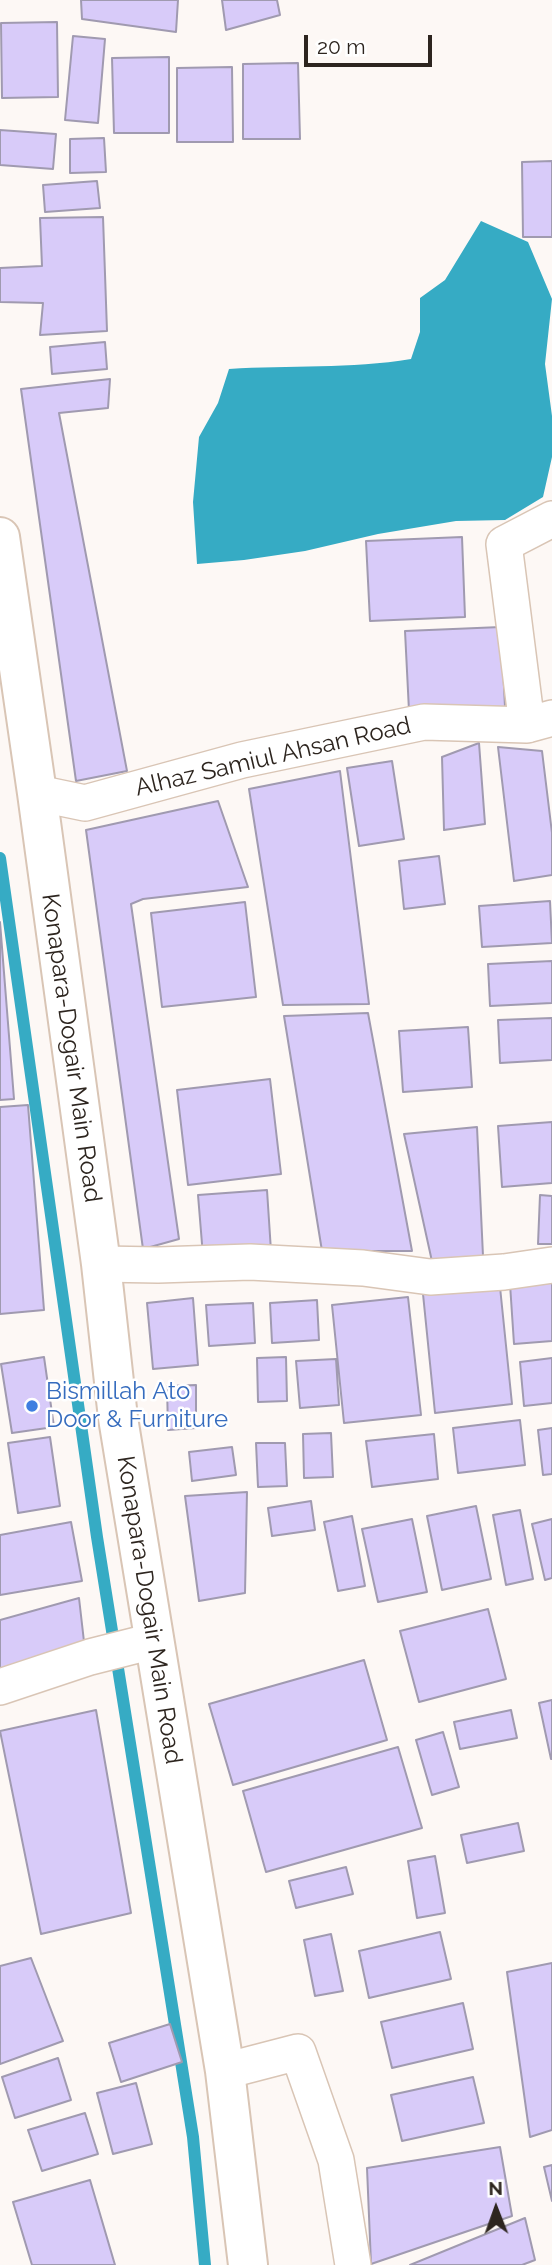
<!DOCTYPE html>
<html>
<head>
<meta charset="utf-8">
<style>
	body { margin:0 }
	#map { position:relative; width:552px; height:2265px; overflow:hidden; background:#fdf8f5; font-family:Raleway,sans-serif }
	canvas { display:block }
	.north { position:absolute; left:461px; top:2174px; width:70px; height:70px; -webkit-text-stroke:5px #fff; paint-order:stroke; rotate:359deg; font-size:19px; font-weight:700; line-height:28px; text-align:center; color:#2d251f }
	.north::after { content:''; display:block; margin:auto; width:24px; height:32px; background:#2d251f; clip-path:polygon(50% 0,100% 100%,50% 72%,0 100%) }
	.scale { position:absolute; left:304px; top:35px; width:128px; height:32px; box-sizing:border-box; border:4px solid #2d251f; border-top:0; padding-left:9px; font-size:21px; line-height:24px; white-space:nowrap; color:#2d251f; -webkit-text-stroke:5px #fff; paint-order:stroke }
</style>
</head>
<body>
<div id="map">
<canvas width="552" height="2265"></canvas>
<div class="north">N</div>
<div class="scale">20 m</div>
</div>
<script>
const g = document.querySelector('canvas').getContext('2d');
g.lineJoin = 'round';
function fillPath(path, color) { g.fillStyle = color; g.fill(path, 'evenodd'); }
function trace(path, color, width, dash) { g.strokeStyle = color; g.lineWidth = width; g.lineCap = dash ? 'butt' : 'round'; g.setLineDash(dash || []); g.stroke(path); }
function label(font, color, halo, rows, align = 'center') {
  g.font = font + ' Raleway,sans-serif'; g.lineWidth = 5; g.setLineDash([]); g.textBaseline = 'middle'; g.strokeStyle = halo; g.fillStyle = color; for (const [text, x, y, turn = 0] of rows) {
    g.save(); g.translate(x, y); g.rotate((+turn || 0) * Math.PI / 180); g.textAlign = isNaN(turn) ? turn : align; if (halo) g.strokeText(text, 0, 0); g.fillText(text, 0, 0); g.restore();
  }
}
const water = new Path2D(`
	M481,221L528,242L552,299L545,364L552,416V457L543,497L505,520L456,521L378,534L305,551L244,560L197,564L193,502L199,437L218,403L229,369C289,365 351,369 411,359L420,332V298L445,280Z`);
const stream = new Path2D(`
	M0,858L97,1537L193,2137L205,2265`);
const building = new Path2D(`
	M81,0H178L176,32L82,19Z
	M222,0H277L280,15L226,30Z
	M57,22L58,97L2,98L1,23Z
	M73,36L105,39L98,123L65,120Z
	M169,57V133H114L112,58Z
	M298,63L300,139H243V64Z
	M232,67L233,142H177V68Z
	M0,130L56,134L53,169L0,165Z
	M104,138L106,172L70,173V139Z
	M552,161V237H523L522,162Z
	M97,181L100,208L45,212L43,185Z
	M103,217L107,331L40,335L43,303L0,302V268L42,266L40,218Z
	M105,342L107,369L52,374L50,347Z
	M110,379L108,408L59,413L127,771L76,781L21,389Z
	M462,537L465,617L370,621L366,541Z
	M501,627L505,707L409,711L405,631Z
	M479,743L485,824L444,830L442,757Z
	M498,747L542,751L552,833V875L514,881Z
	M392,761L404,839L359,846L347,768Z
	M340,771L369,1004L283,1005L249,789Z
	M218,801L248,887L143,899L131,904L179,1239L143,1249L86,830Z
	M439,856L445,904L404,909L399,861Z
	M550,901L552,943L482,947L479,906Z
	M245,902L256,997L162,1007L151,913Z
	M0,922L14,1099L0,1100Z
	M552,961V1003L490,1006L488,964Z
	M368,1013L412,1251H322L284,1016Z
	M552,1018V1060L500,1063L498,1020Z
	M468,1027L472,1087L403,1092L399,1031Z
	M270,1079L281,1174L188,1185L177,1090Z
	M28,1105L44,1310L0,1314V1107Z
	M552,1122V1183L502,1187L498,1126Z
	M477,1127L483,1256L433,1266L404,1134Z
	M267,1190L271,1251L203,1256L198,1195Z
	M540,1195L552,1196V1244H538Z
	M552,1281V1341L514,1344L510,1284Z
	M500,1287L512,1404L435,1413L423,1294Z
	M408,1297L421,1415L344,1423L332,1305Z
	M193,1298L198,1365L153,1369L147,1303Z
	M317,1300L319,1340L272,1343L270,1303Z
	M253,1303L255,1343L209,1346L206,1305Z
	M44,1357L54,1427L12,1433L1,1364Z
	M286,1357L287,1401L258,1402L257,1358Z
	M552,1358V1403L524,1406L520,1362Z
	M336,1359L339,1405L300,1408L296,1361Z
	M196,1385V1428L168,1430L167,1386Z
	M520,1420L525,1465L458,1473L453,1428Z
	M552,1428V1474L543,1475L538,1430Z
	M331,1433L333,1477L304,1478L303,1434Z
	M434,1434L438,1479L372,1487L366,1441Z
	M50,1437L60,1506L18,1513L8,1443Z
	M256,1443H285L287,1486L258,1487Z
	M232,1447L236,1475L192,1481L189,1452Z
	M247,1492L245,1593L199,1601L185,1496Z
	M311,1501L315,1530L272,1536L268,1508Z
	M476,1506L491,1579L442,1590L427,1516Z
	M520,1510L533,1579L506,1585L493,1515Z
	M352,1516L365,1586L338,1591L324,1522Z
	M412,1519L427,1592L378,1602L362,1529Z
	M552,1519V1578L545,1580L532,1524Z
	M71,1522L82,1581L0,1595V1535Z
	M79,1598L86,1659L0,1683V1620Z
	M488,1609L506,1679L419,1702L400,1631Z
	M364,1660L387,1740L233,1785L209,1704Z
	M552,1700V1759H551L539,1703Z
	M96,1710L131,1913L41,1934L0,1731Z
	M511,1710L517,1738L460,1749L454,1722Z
	M443,1732L459,1787L432,1795L416,1740Z
	M398,1747L422,1828L266,1872L243,1791Z
	M518,1823L524,1851L467,1863L461,1835Z
	M435,1856L445,1913L417,1918L408,1861Z
	M346,1867L353,1894L296,1908L289,1881Z
	M440,1932L451,1979L369,1998L359,1951Z
	M331,1934L343,1991L315,1996L304,1940Z
	M31,1958L63,2041L0,2064V1966Z
	M552,1963V2130L530,2137L507,1972Z
	M463,2003L473,2049L392,2068L381,2022Z
	M170,2024L182,2062L121,2082L109,2043Z
	M58,2058L71,2100L15,2118L2,2077Z
	M473,2077L484,2123L402,2141L391,2095Z
	M136,2083L152,2144L113,2154L97,2093Z
	M85,2113L98,2154L42,2171L28,2130Z
	M500,2147L512,2216L371,2264L367,2168Z
	M552,2165V2201L544,2167Z
	M90,2180L115,2265H32L13,2202Z
	M525,2218L535,2260L522,2265H410Z`);
const street = new Path2D(`
	M527,725L504,544L552,519
	M37,793L85,803L242,760L424,722L527,725L552,718
	M101,1264L158,1265L250,1262L363,1268L430,1277L504,1272L552,1265
	M0,1687L90,1657L153,1641
	M225,2071L298,2052L336,2160L353,2265`);
const secondary = new Path2D(`
	M0,537L37,793L101,1264L118,1418L225,2071L248,2265`);
const markers = [
	[32,1406,7,"#3f7fe0"]
];
const streetNames = [
	["Alhaz Samiul Ahsan Road",273,757,-13],
	["Konapara-Dogair Main Road",71,1048,82],
	["Konapara-Dogair Main Road",149,1610,81]
];
const shopNames = [
	["Bismillah Ato",46,1392],
	["Door & Furniture",46,1420]
];
fillPath(water, '#36abc4');
trace(stream, '#36abc4', 12);
fillPath(building, '#d8cbf9');
trace(building, '#a09ab0', 2);
trace(street, '#d9c5b5', 38);
trace(secondary, '#d9c5b5', 42);
trace(street, '#fff', 35);
trace(secondary, '#fff', 38);
for (const [x, y, r, color] of markers) { const dot = new Path2D(); dot.arc(x, y, r, 0, 2 * Math.PI); g.fillStyle = color; g.fill(dot); trace(dot, '#fff', 2.5); }
label('24px', '#2d251f', '#fff', streetNames);
label('24px', '#366cbe', '#fff', shopNames, 'left');
</script>
</body>
</html>
